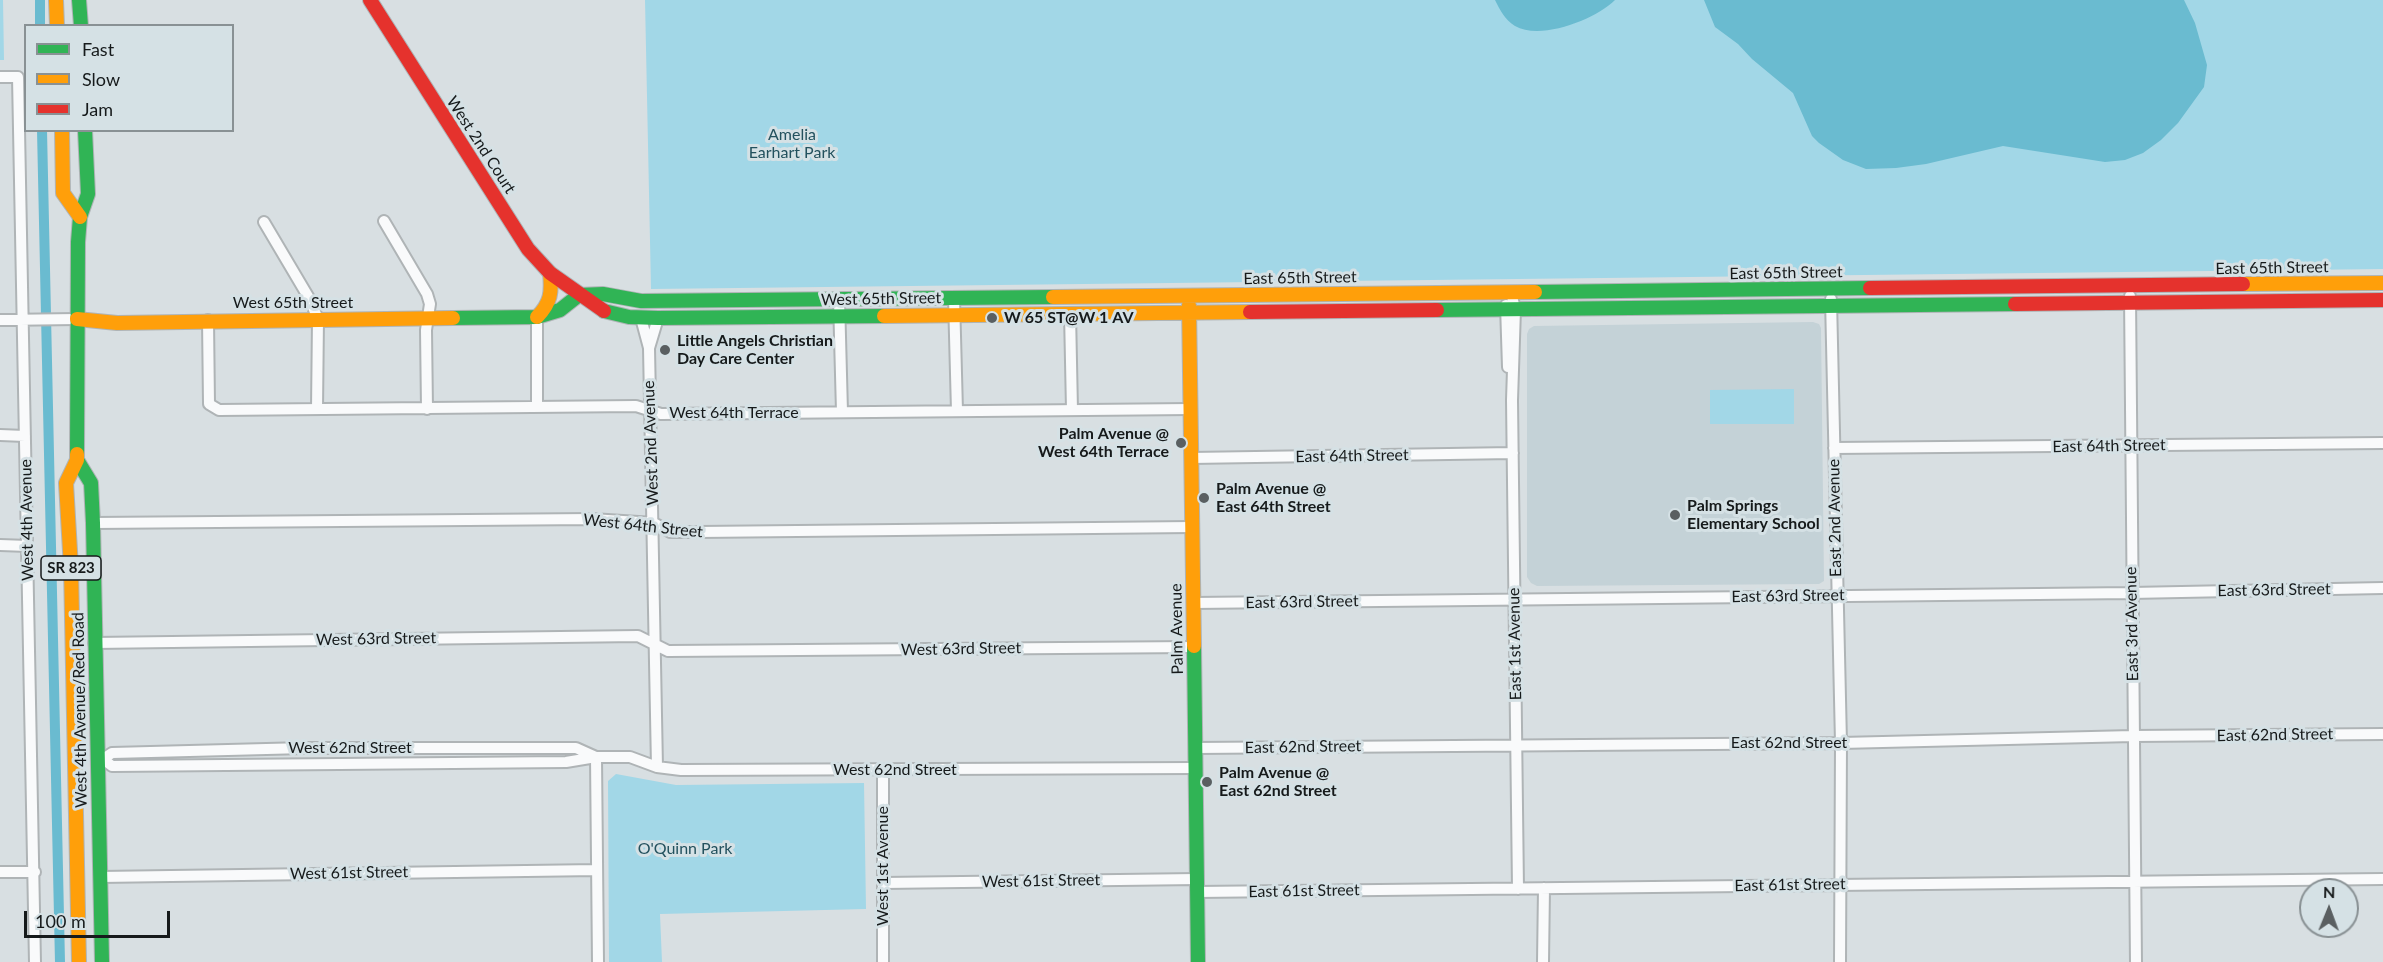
<!DOCTYPE html>
<html>
<head>
<meta charset="utf-8">
<style>
	body { margin:0 }
	#map { position:relative; width:2383px; height:962px; overflow:hidden; background:#d8dfe2; font-family:Lato,sans-serif }
	canvas { display:block }
	.legend { position:absolute; left:24px; top:24px; width:210px; height:108px; box-sizing:border-box; background:#d5e1e5; border:2px solid #899194; margin:0; padding:8px 10px; list-style:none; font-size:18px; color:#161a1b }
	.legend li { display:flex; align-items:center; gap:12px; height:30px }
	.legend b { width:30px; border:2px solid #899194 }
	.north { position:absolute; left:2299px; top:878px; width:60px; height:60px; box-sizing:border-box; background:#d5e1e5; border:2px solid #899194; border-radius:50%; rotate:1deg; font-size:16px; font-weight:700; line-height:24px; text-align:center; color:#161a1b }
	.north::after { content:''; display:block; margin:auto; width:21px; height:27px; background:#5a5f61; clip-path:polygon(50% 0,100% 100%,50% 72%,0 100%) }
	.scale { position:absolute; left:24px; top:911px; width:146px; height:27px; box-sizing:border-box; border:3px solid #161a1b; border-top:0; padding-left:8px; font-size:18px; line-height:21px; white-space:nowrap; color:#161a1b; -webkit-text-stroke:4px #d5e1e5; paint-order:stroke }
</style>
</head>
<body>
<div id="map">
<canvas width="2383" height="962"></canvas>
<ul class="legend">
<li><b style="height:8px;background:#30b455"></b>Fast</li>
<li><b style="height:8px;background:#ff9f0a"></b>Slow</li>
<li><b style="height:8px;background:#e5322d"></b>Jam</li>
</ul>
<div class="north">N</div>
<div class="scale">100 m</div>
</div>
<script>
const g = document.querySelector('canvas').getContext('2d');
g.lineJoin = 'round';
function fillPath(path, color) { g.fillStyle = color; g.fill(path, 'evenodd'); }
function trace(path, color, width, dash) { g.strokeStyle = color; g.lineWidth = width; g.lineCap = dash ? 'butt' : 'round'; g.setLineDash(dash || []); g.stroke(path); }
function label(font, color, halo, rows, align = 'center') {
  g.font = font + ' Lato,sans-serif'; g.lineWidth = 6; g.setLineDash([]); g.textBaseline = 'middle'; g.strokeStyle = halo; g.fillStyle = color; for (const [text, x, y, turn = 0] of rows) {
    g.save(); g.translate(x, y); g.rotate((+turn || 0) * Math.PI / 180); g.textAlign = isNaN(turn) ? turn : align; if (halo) g.strokeText(text, 0, 0); g.fillText(text, 0, 0); g.restore();
  }
}
const built = new Path2D(`
	M1813,322L1819,324L1821,328L1824,581L1819,584L1537,586L1531,583L1527,577V334L1529,329L1534,326Z`);
const green = new Path2D(`
	M0,0H3L4,60H0Z
	M645,0H2383V269L651,289Z
	M1794,389V424H1710V390Z
	M616,774L676,785L864,783L866,909L660,914L662,962H609L608,781Z`);
const water = new Path2D(`
	M1495,0H1615C1596,19 1541,41 1515,26C1505,20 1500,10 1495,0Z
	M1704,0H2184L2195,23L2207,65L2204,87L2178,123L2161,140L2143,153L2125,160L2105,162L2003,146L1926,164L1896,168L1866,169L1843,160L1819,143L1812,136L1793,93L1752,59L1738,44L1715,27Z`);
const canal = new Path2D(`
	M40,0V26
	M42,130L60,962`);
const street = new Path2D(`
	M0,77H18L35,962
	M384,221L427,294L430,304L426,330L427,409
	M264,222L309,298L318,319L317,409
	M1511,292L1515,309L1512,400L1518,889
	M2130,296L2136,962
	M954,298L957,411
	M839,299L842,412
	M1831,299L1841,743L1840,962
	M1506,305L1508,367
	M1070,313L1072,410
	M537,317V407
	M641,318L649,348L657,767
	M0,320L77,319
	M208,320L209,404L219,410L636,406L661,414L1191,409
	M649,348L658,318
	M0,435L25,436
	M1834,448L2383,443
	M1191,458L1513,453
	M93,523L592,519L654,523L670,532H699L1192,527
	M0,545L28,546
	M1193,603L2131,593L2383,588
	M94,643L638,636L668,651L1194,647
	M1195,748L1841,743L2133,736L2383,734
	M596,757L598,962
	M98,759H103L112,753L305,748H576L596,757
	M103,759L112,766L566,762L596,757H630L657,767L681,770L1196,768
	M0,872H35
	M100,877L597,870
	M884,883L1197,879
	M1197,892L2383,879
	M883,962V771
	M1543,962L1544,888`);
const fast = new Path2D(`
	M79,0L81,26
	M1535,292L1870,288
	M1437,310L2015,304
	M604,311L629,317L658,318L884,316
	M453,318L537,317L560,310L579,295L603,294L641,301L1053,297
	M77,454L78,242L80,217L88,194L85,130
	M77,460L91,483L93,523L102,962
	M1194,646L1198,962`);
const slow = new Path2D(`
	M56,0L57,26
	M62,130L63,193L80,217
	M2243,284L2383,283
	M1053,297L1535,292
	M1189,305L1194,646
	M884,316L1250,312
	M537,317C551,303 552,292 550,273
	M77,319L117,323L453,318
	M77,454V460L66,483L71,568L79,962`);
const jam = new Path2D(`
	M370,0L528,249L550,273L604,311
	M1870,288L2243,284
	M2015,304L2383,300
	M1250,312L1437,310`);
const markers = [
	[992,318,6,"#5a5f61"],
	[665,350,6,"#5a5f61"],
	[1181,443,6,"#5a5f61"],
	[1204,498,6,"#5a5f61"],
	[1675,515,6,"#5a5f61"],
	[1207,782,6,"#5a5f61"]
];
const shields = [
	[71,568,60]
];
const shieldNames = [
	["SR 823",71,568]
];
const parkNames = [
	["Amelia",792,135],
	["Earhart Park",792,153],
	["O'Quinn Park",685,849]
];
const streetNames = [
	["West 2nd Court",481,145,57],
	["East 65th Street",2272,268,-1],
	["East 65th Street",1786,273,-1],
	["East 65th Street",1300,278,-1],
	["West 65th Street",881,299,-1],
	["West 65th Street",293,303],
	["West 64th Terrace",734,413],
	["West 2nd Avenue",651,443,-92],
	["East 64th Street",2109,446,-1],
	["East 64th Street",1352,456,-1],
	["East 2nd Avenue",1835,518,-91],
	["West 4th Avenue",27,520,-91],
	["West 64th Street",643,526,6],
	["East 63rd Street",2274,590,-1],
	["East 63rd Street",1788,596,-1],
	["East 63rd Street",1302,602,-1],
	["East 3rd Avenue",2132,624,-91],
	["Palm Avenue",1177,629,-91],
	["West 63rd Street",376,639,-1],
	["East 1st Avenue",1515,644,-91],
	["West 63rd Street",961,649,-1],
	["West 4th Avenue/Red Road",80,710,-91],
	["East 62nd Street",2275,735,-1],
	["East 62nd Street",1789,743],
	["East 62nd Street",1303,747,-1],
	["West 62nd Street",350,748],
	["West 62nd Street",895,770],
	["West 1st Avenue",883,866,-90],
	["West 61st Street",349,873,-1],
	["West 61st Street",1041,881,-1],
	["East 61st Street",1790,885,-1],
	["East 61st Street",1304,891,-1]
];
const poiNames = [
	["W 65 ST@W 1 AV",1004,318],
	["Little Angels Christian",677,341],
	["Day Care Center",677,359],
	["Palm Avenue @",1169,434,"right"],
	["West 64th Terrace",1169,452,"right"],
	["Palm Avenue @",1216,489],
	["East 64th Street",1216,507],
	["Palm Springs",1687,506],
	["Elementary School",1687,524],
	["Palm Avenue @",1219,773],
	["East 62nd Street",1219,791]
];
fillPath(built, '#c4d2d7');
fillPath(green, '#a2d7e7');
fillPath(water, '#6abbd0');
trace(canal, '#6abbd0', 10);
trace(street, '#afb4b6', 14);
trace(fast, '#afb4b6', 16);
trace(slow, '#afb4b6', 16);
trace(jam, '#afb4b6', 16);
trace(street, '#f9fafb', 10);
trace(fast, '#30b455', 14);
trace(slow, '#ff9f0a', 14);
trace(jam, '#e5322d', 14);
for (const [x, y, r, color] of markers) { const dot = new Path2D(); dot.arc(x, y, r, 0, 2 * Math.PI); g.fillStyle = color; g.fill(dot); trace(dot, '#d5e1e5', 2); }
for (const [x, y, w] of shields) { const box = new Path2D(); box.roundRect(x - w / 2, y - 12, w, 24, 4.5); g.fillStyle = '#d5e1e5'; g.fill(box); trace(box, '#161a1b', 1.5); }
label('bold 15px', '#161a1b', null, shieldNames);
label('16px', '#23515e', '#d5e1e5', parkNames);
label('16px', '#161a1b', '#d5e1e5', streetNames);
label('bold 16px', '#161a1b', '#d5e1e5', poiNames, 'left');
</script>
</body>
</html>
